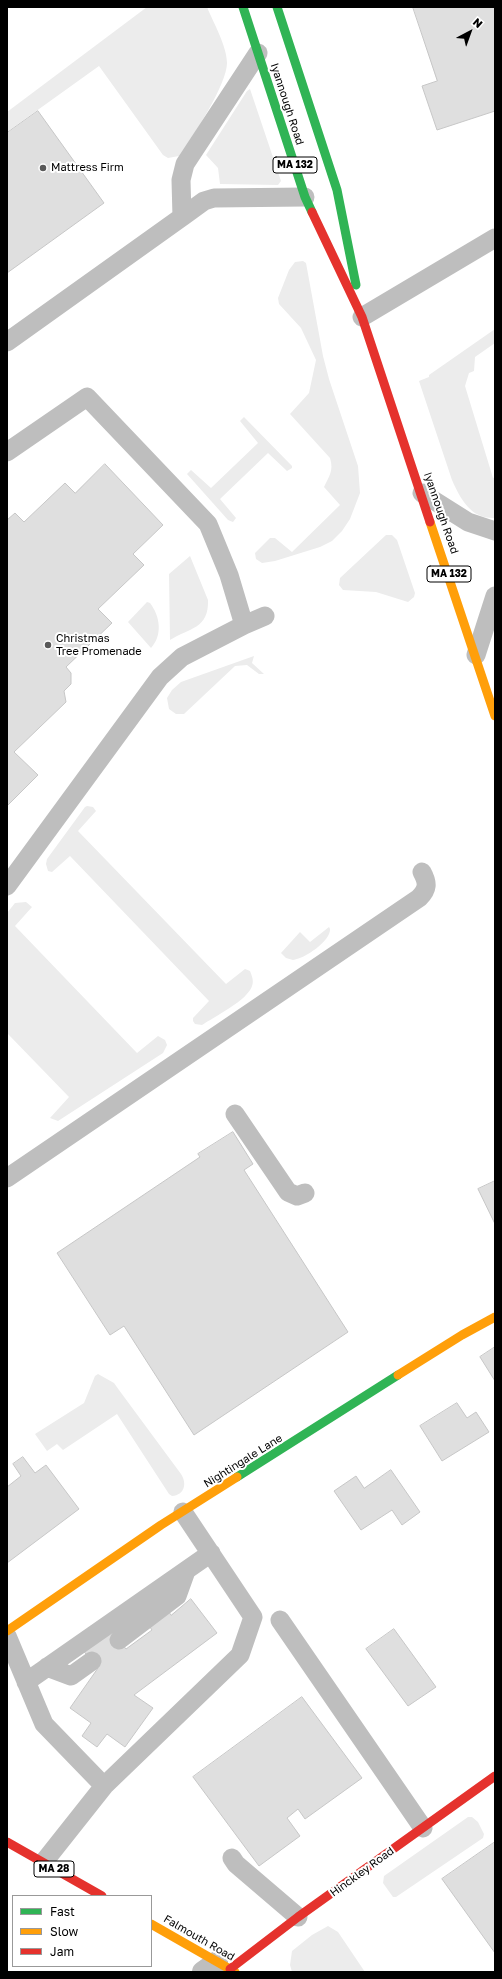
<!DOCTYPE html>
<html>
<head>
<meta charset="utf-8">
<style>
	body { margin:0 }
	#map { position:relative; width:502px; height:1979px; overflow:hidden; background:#fff; font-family:"Golos Text",sans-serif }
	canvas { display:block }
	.frame { position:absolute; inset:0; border:8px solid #000; pointer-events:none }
	.legend { position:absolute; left:12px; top:1895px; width:140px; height:72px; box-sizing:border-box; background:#fff; border:1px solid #999; margin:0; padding:5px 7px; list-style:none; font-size:12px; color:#000 }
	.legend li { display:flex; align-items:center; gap:8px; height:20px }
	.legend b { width:20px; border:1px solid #999 }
	.north { position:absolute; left:450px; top:12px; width:40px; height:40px; -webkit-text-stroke:3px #fff; paint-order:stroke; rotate:41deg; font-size:11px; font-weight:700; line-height:16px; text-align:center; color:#000 }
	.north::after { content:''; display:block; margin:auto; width:14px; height:18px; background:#000; clip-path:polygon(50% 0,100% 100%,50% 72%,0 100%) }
</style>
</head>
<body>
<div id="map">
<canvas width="502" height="1979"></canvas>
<div class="frame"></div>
<ul class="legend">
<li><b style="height:5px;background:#30b455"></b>Fast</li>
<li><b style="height:5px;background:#ff9f0a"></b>Slow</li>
<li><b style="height:5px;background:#e5322d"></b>Jam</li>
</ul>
<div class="north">N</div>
</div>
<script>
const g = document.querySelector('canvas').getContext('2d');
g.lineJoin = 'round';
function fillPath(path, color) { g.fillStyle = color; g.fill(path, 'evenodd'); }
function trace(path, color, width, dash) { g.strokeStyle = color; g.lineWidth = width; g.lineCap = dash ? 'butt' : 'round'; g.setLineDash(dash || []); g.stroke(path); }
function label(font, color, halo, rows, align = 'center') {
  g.font = font + ' "Golos Text",sans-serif'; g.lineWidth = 4; g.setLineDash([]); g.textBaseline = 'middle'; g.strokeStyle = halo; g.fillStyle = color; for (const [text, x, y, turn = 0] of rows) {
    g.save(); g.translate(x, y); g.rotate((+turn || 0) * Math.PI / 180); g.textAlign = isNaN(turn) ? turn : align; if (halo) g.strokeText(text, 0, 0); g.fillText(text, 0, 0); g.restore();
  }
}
const green = new Path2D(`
	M147,7H207C213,22 227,46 227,63C227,84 193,137 179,156L168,158L163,155L99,66L7,132V112Z
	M250,89L281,181L278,185L220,184L218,168L206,155L247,91Z
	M303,261L306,263L323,356L329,379L358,466L360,493L350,519L342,531L332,541L320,547L275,561L262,563L256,559L255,553L270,538H275L292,552L340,505L324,487C329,476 334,471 330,458L290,414L309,393L316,360L301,328L279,304L278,298L289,270L295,262Z
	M495,329V343L475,357L474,371L469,373L465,386L493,478L495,477V518C471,519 461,500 452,480L419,381L429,377V375Z
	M244,417L292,466V468L287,471L268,453L220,499L236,518L233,522L228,520L187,474L191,470L211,488L258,443L240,421Z
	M386,535H392L397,540L415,593L414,597L408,602L376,592L343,590L339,585L340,578Z
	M190,556L208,600C209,629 189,628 170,640L169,574Z
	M147,602L150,603C160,616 163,635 151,648L128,622Z
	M254,656L252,663L264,674H259L247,665L235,666L184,714H176L169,709L167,698L172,690L181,682Z
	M87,806L93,807L96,811L78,831L226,984L245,969L250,971C252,976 254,981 252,986C248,1000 214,1017 202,1025L195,1024L193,1021V1018L209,1001L70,856L52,872L48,871L46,864L47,859L85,807Z
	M26,902L32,907L15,926L137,1053L158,1036L165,1040L167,1045L163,1053L58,1121L50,1118L69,1097L7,1033V913L15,903Z
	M329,927L330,929C331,941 304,959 293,960L286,958L281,953L300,932L310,942Z
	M98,1374L114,1383L119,1390L181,1474C187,1483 185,1495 172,1496L169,1494L117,1414L63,1450L57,1444L47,1451L35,1434L84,1403L95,1376Z
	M468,1817H472L478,1822L484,1834L483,1838L396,1897H393L383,1883L384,1876Z
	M328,1926L338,1932L365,1972H292L290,1965L292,1951L312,1935Z`);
const building = new Path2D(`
	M413,7H495V111L437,130L422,86L437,81Z
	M38,111L104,203L7,273V133Z
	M105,464L163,525L133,554L144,565L98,609L112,623L66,667L71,673V684L64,691L66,702L14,752L38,775L7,806V520L15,513L24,522L65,483L75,493Z
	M233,1132L253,1164L244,1170L348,1332L194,1435L124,1326L110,1335L57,1253L200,1157L198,1154Z
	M495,1181V1224L478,1189Z
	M495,1347V1381L480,1357Z
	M457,1403L467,1418L476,1412L489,1432L442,1461L420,1426Z
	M23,1457L35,1473L46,1465L79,1509L7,1563V1487L21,1476L13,1464Z
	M391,1470L420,1512L402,1525L392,1510L361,1530L334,1491L356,1476L364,1488Z
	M191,1599L217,1633L134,1695L153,1708L125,1747L107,1734L97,1747L82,1736L91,1723L70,1708L98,1668L80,1647L108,1626L126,1649L152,1630L147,1623L166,1608L171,1615Z
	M394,1629L436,1687L408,1706L366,1649Z
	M302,1697L362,1778L305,1819L298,1809L287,1818L300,1836L259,1866L193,1777Z
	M495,1842V1953L442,1879Z`);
const lane = new Path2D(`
	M258,53L185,164L181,180L182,217L204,201L214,198L305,197
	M362,317L495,238
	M7,342L182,217
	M7,452L87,397L208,524L229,575L244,625L265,616
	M422,493L468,522L495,531
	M476,655L495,596
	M7,886L160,677L182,657L244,625
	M235,1114L288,1192L297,1196L305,1193
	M7,1178L419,898C428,889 428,883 422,872
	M280,1620L423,1828
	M7,1636L44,1724L104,1786
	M119,1640L177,1596L186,1571
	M47,1667L71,1676L92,1661
	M26,1682L211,1553
	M232,1858L236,1864L298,1917
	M43,1863L104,1786L240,1655L253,1617L183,1512`);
const street = new Path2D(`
	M203,1972L217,1962`);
const fast = new Path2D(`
	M243,7L305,197L312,212
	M277,7L337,190L356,285
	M237,1477L398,1375`);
const slow = new Path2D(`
	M430,522L495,716
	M398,1375L462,1335L495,1317
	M7,1631L161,1525L237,1477
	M151,1924L235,1972`);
const jam = new Path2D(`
	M312,212L362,317L430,522
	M7,1842L102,1896
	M230,1969L298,1917L495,1776`);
const markers = [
	[43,168,4,"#595959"],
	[48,645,4,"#595959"]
];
const shields = [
	[295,165,44],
	[449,574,44],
	[54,1869,40]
];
const shieldNames = [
	["MA 132",295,165],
	["MA 132",449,574],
	["MA 28",54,1869]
];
const streetNames = [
	["Iyannough Road",287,104,72],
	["Iyannough Road",441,513,71],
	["Nightingale Lane",243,1461,-32],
	["Hinckley Road",362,1872,-36],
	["Falmouth Road",199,1938,30]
];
const poiNames = [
	["Mattress Firm",51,168],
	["Christmas",56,639],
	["Tree Promenade",56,652]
];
fillPath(green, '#ececec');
fillPath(building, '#dfdfdf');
trace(building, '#c7c7c7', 1);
trace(lane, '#bebebe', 19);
trace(street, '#bebebe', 22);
trace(fast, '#30b455', 9);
trace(slow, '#ff9f0a', 9);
trace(jam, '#e5322d', 9);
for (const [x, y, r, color] of markers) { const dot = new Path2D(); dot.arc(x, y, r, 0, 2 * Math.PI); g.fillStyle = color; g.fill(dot); trace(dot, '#fff', 1.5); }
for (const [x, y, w] of shields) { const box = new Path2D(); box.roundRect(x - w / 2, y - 8, w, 16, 3); g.fillStyle = '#fff'; g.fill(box); trace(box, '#000', 1); }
label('bold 10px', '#000', null, shieldNames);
label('11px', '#000', '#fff', streetNames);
label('11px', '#000', '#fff', poiNames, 'left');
</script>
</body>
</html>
